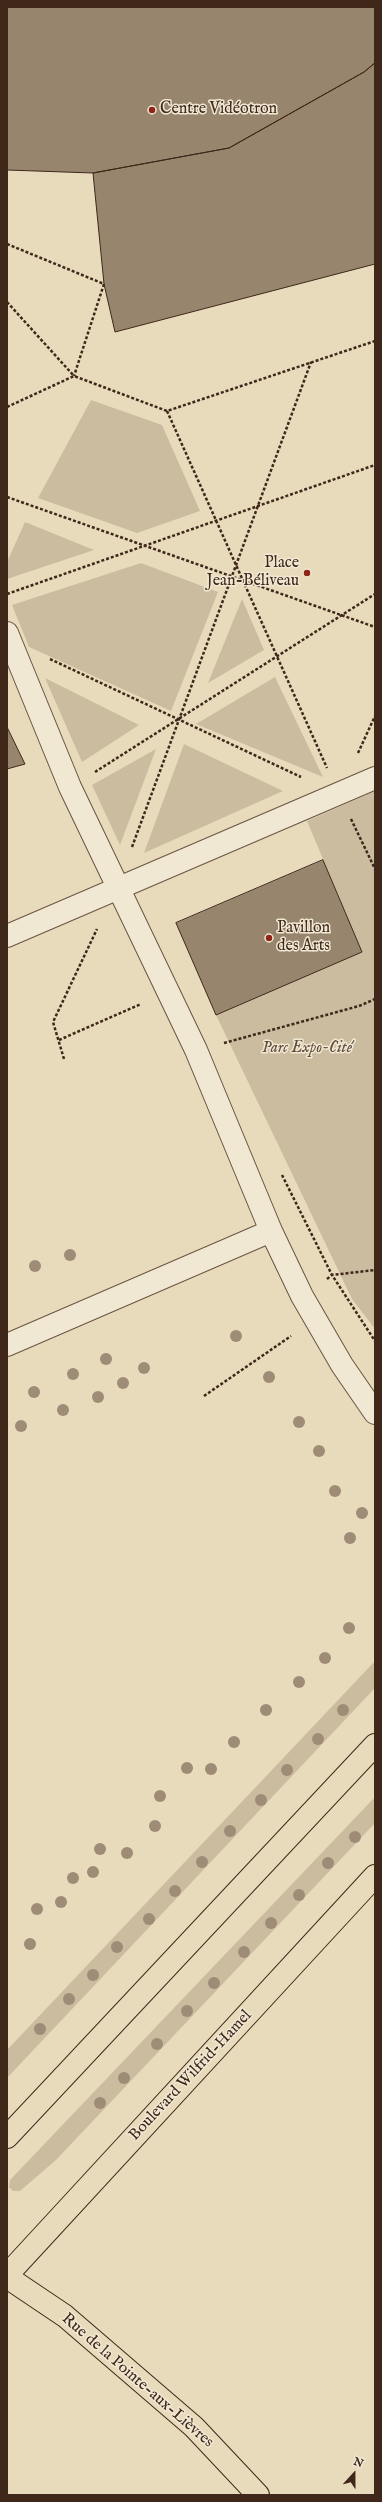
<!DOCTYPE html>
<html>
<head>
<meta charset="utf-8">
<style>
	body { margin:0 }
	#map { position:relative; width:382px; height:2502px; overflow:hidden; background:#e8dbbc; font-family:"IM FELL English",serif }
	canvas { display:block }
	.frame { position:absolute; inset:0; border:8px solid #3f271a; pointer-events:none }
	.north { position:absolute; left:334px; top:2454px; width:40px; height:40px; -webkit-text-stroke:3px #f0e8d3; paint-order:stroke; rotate:21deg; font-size:11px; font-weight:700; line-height:16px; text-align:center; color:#3f271a }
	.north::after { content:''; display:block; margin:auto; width:14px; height:18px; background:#3f271a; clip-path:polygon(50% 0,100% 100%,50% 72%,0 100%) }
</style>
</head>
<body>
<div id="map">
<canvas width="382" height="2502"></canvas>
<div class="frame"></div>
<div class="north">N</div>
</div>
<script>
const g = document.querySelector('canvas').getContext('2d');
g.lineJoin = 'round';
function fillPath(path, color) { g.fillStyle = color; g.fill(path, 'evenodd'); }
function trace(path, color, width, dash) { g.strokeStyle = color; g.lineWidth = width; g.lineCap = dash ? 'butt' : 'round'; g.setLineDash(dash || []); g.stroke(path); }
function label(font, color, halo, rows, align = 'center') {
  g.font = font + ' "IM FELL English",serif'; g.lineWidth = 3; g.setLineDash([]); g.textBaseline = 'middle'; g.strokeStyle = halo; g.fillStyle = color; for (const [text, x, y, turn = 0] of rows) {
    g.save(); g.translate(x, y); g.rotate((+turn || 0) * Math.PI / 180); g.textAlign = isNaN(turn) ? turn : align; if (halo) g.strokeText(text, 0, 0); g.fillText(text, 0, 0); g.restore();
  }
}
const green = new Path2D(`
	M91,400L162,425L200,511L137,533L38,498Z
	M25,522L94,550L7,579V562Z
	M141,563L218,592L171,711L29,647L12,605Z
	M242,599L264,650L208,683Z
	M275,677L323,777L196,724Z
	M45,678L139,725L82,762Z
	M184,744L283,791L144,853Z
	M156,749L120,845L92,785Z
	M375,791V1329L352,1299L216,1015L362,952L307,821Z
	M375,1661V1688L7,2078V2050Z
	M375,1797V1823L56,2160L20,2191H13L9,2187L10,2180Z`);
const building = new Path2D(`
	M7,7H375V63L364,72L229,148L93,173L7,170Z
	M375,63V264L115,332L104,284L93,173L229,148L364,72Z
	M7,727L25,764L7,769Z
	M323,860L362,952L216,1015L176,923Z`);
const path = new Path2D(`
	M7,244L104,284L74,376
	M7,302L74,376
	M7,407L74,376L167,411L375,341
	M167,411L327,768
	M7,497L375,627
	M7,594L375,465
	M50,659L301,777
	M358,753L375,716
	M95,772L375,594
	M351,819L375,869
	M132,847L311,362
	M59,1040L141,1004
	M224,1043L359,1006L375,999
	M64,1059L53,1022L97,929
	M282,1175L332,1275L375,1341
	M327,1279L332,1275L375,1270
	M204,1396L291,1336`);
const minor = new Path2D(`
	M7,633L70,787L196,1050L271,1231L302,1296L342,1365L375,1413
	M7,936L375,778
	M7,1345L271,1231`);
const major = new Path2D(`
	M7,2137L375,1745
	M7,2275L375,1876
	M7,2277L65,2316L194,2427L258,2495`);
const trees = [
	[70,1255],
	[35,1266],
	[236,1336],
	[106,1359],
	[144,1368],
	[73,1374],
	[269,1377],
	[123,1383],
	[34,1392],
	[98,1397],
	[63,1410],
	[299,1422],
	[21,1426],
	[319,1451],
	[335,1491],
	[362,1513],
	[350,1538],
	[349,1628],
	[325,1658],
	[299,1682],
	[266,1710],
	[343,1710],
	[318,1739],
	[234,1742],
	[187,1768],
	[211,1769],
	[287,1770],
	[160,1796],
	[261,1800],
	[155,1826],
	[230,1831],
	[355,1837],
	[100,1849],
	[127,1853],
	[202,1862],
	[328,1863],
	[93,1872],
	[73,1878],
	[175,1891],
	[299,1895],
	[61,1902],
	[37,1909],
	[149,1919],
	[271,1923],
	[30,1944],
	[117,1947],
	[244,1952],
	[93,1975],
	[214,1983],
	[69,1999],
	[187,2011],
	[40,2029],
	[157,2044],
	[124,2078],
	[100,2103]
];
const markers = [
	[152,110,4,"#8f2418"],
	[307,573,4,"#8f2418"],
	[269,938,4,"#8f2418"]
];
const poiNames = [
	["Centre Vidéotron",160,110],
	["Place",299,564,"right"],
	["Jean-Béliveau",299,582,"right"],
	["Pavillon",277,929],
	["des Arts",277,947]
];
const parkNames = [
	["Parc Expo-Cité",307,1049]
];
const streetNames = [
	["Boulevard Wilfrid-Hamel",191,2076,-47],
	["Rue de la Pointe-aux-Lièvres",137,2381,41]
];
fillPath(green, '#cbbca0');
fillPath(building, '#97856e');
trace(building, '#3f271a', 1);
trace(minor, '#695442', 24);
trace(major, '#3f271a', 24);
trace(path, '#3f271a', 2.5, [3, 2]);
trace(minor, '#f0e8d3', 22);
trace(major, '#e8dbbc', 22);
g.fillStyle = '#9e8c76';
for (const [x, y] of trees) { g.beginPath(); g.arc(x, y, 6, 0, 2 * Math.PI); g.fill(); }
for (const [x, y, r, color] of markers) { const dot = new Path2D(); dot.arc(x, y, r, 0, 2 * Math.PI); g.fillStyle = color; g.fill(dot); trace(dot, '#f0e8d3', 1.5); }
label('16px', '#3f271a', '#f0e8d3', poiNames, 'left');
label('italic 16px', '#624c3c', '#f0e8d3', parkNames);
label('16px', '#3f271a', '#f0e8d3', streetNames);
</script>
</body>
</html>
